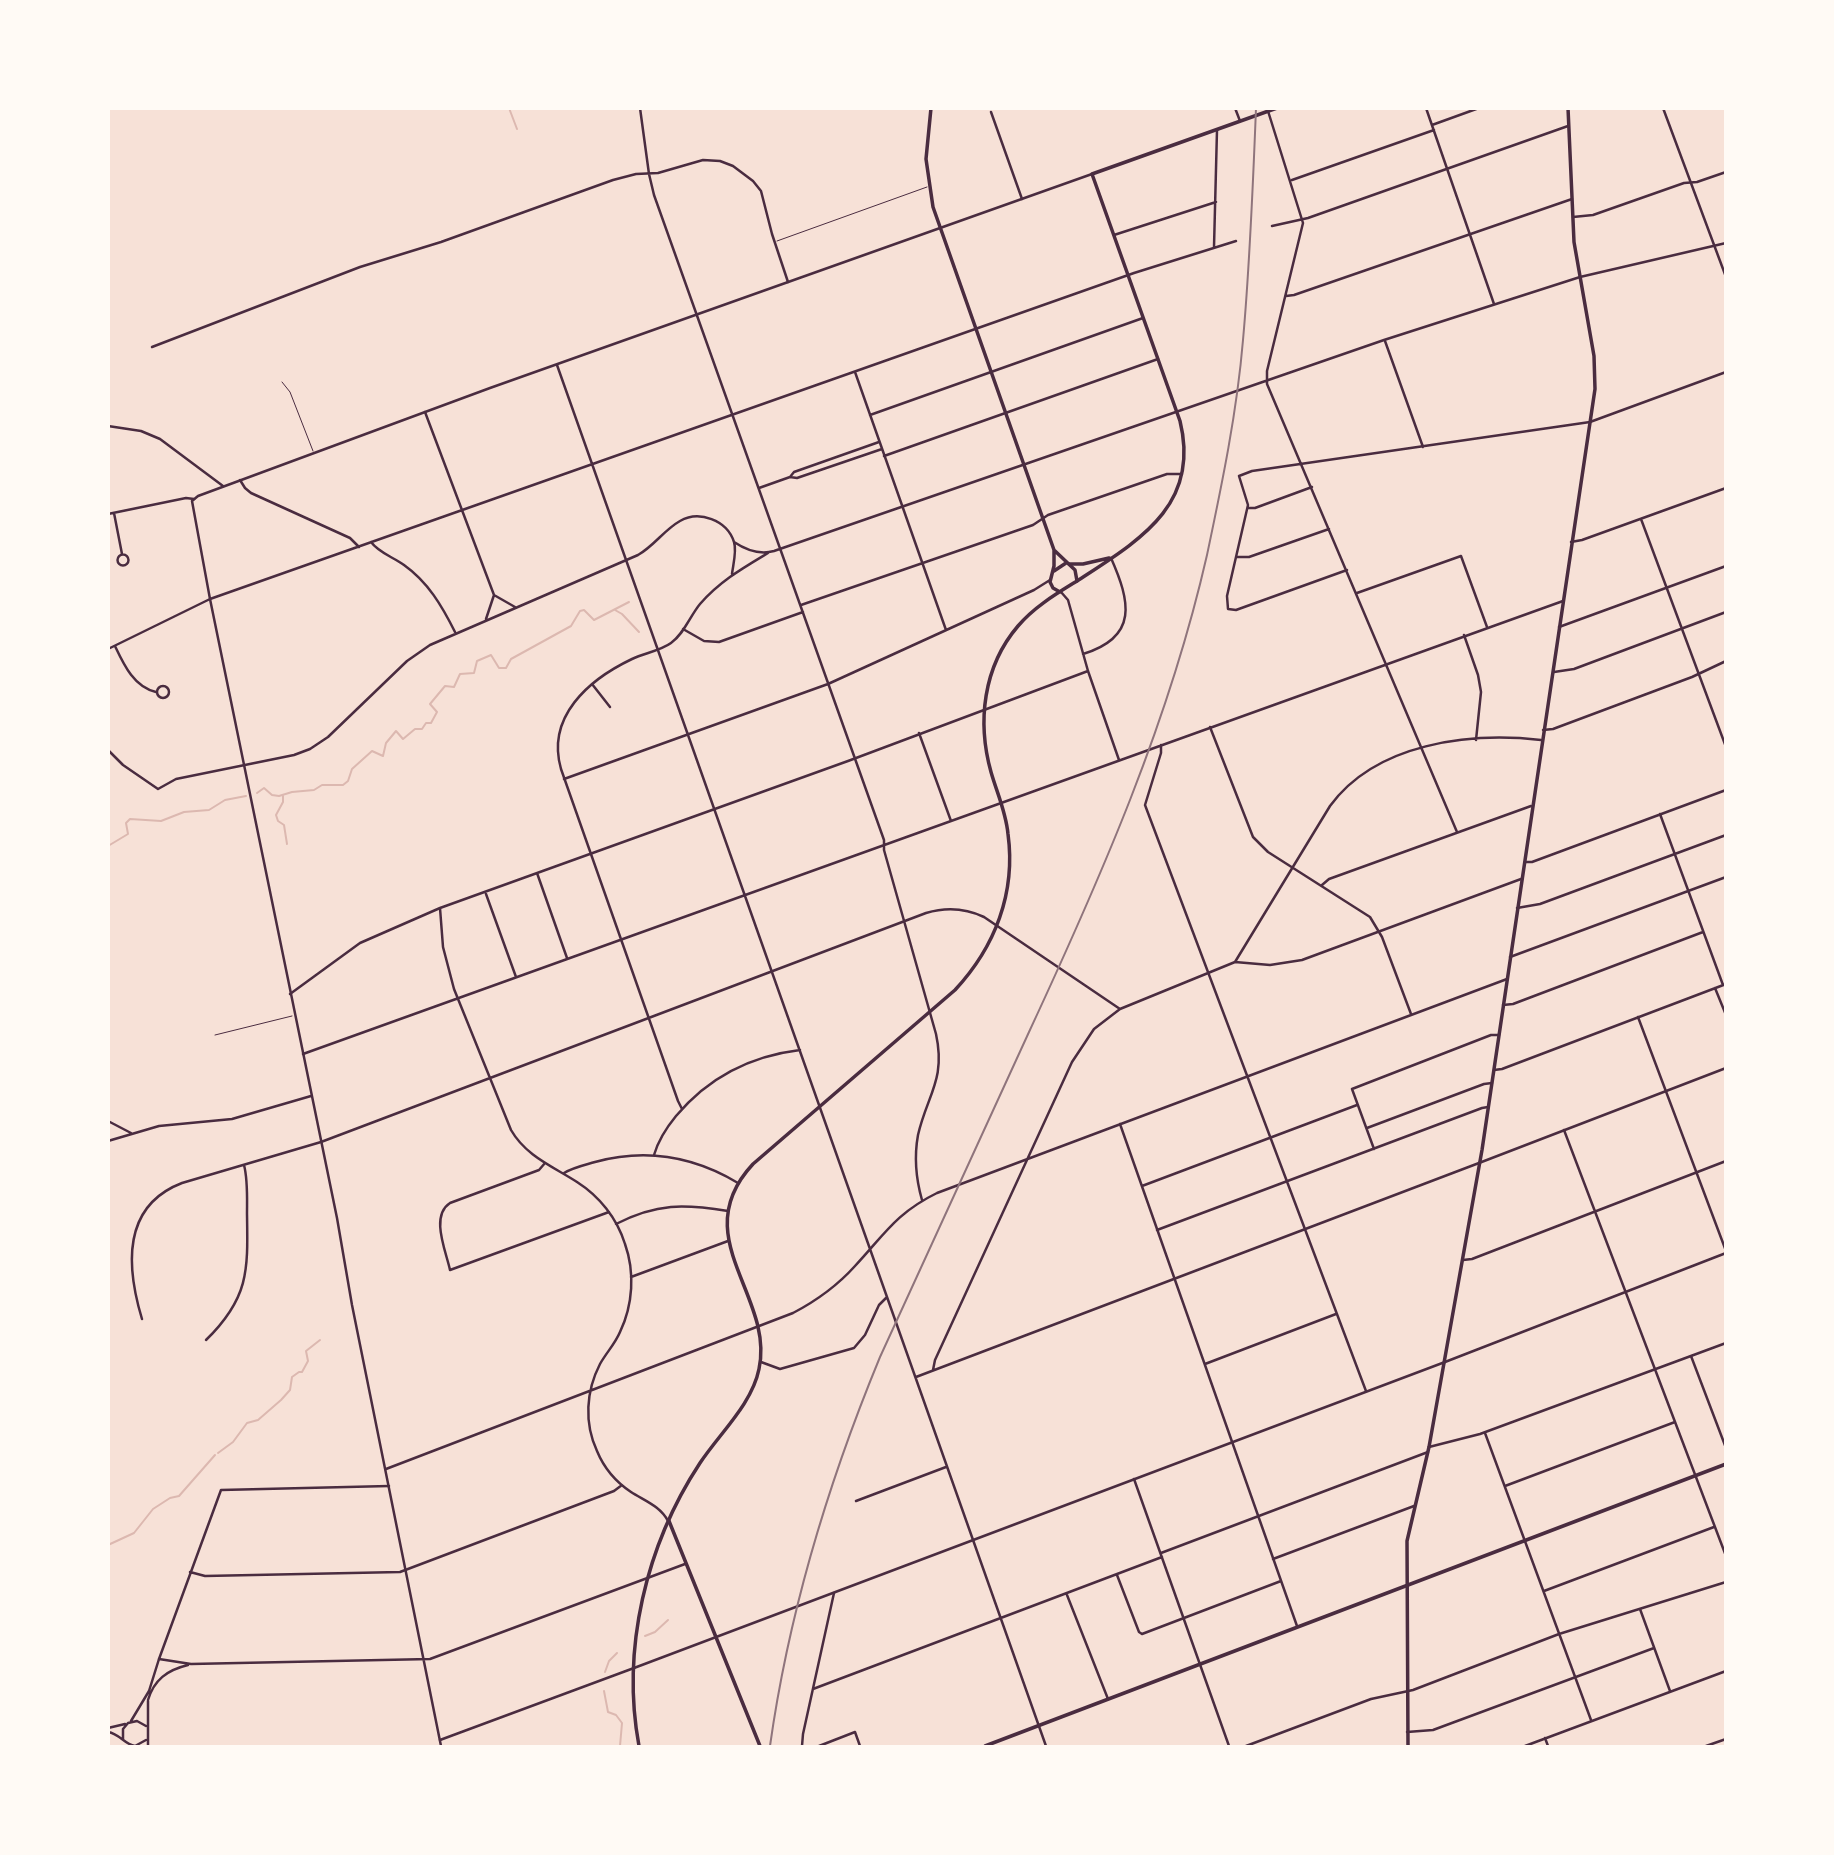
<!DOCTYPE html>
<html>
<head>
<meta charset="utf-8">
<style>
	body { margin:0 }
	#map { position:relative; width:1834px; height:1855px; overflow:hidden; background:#f7e1d7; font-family:"Noto Sans",sans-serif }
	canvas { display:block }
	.frame { position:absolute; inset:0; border:110px solid #fffaf5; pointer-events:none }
</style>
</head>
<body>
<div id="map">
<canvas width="1834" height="1855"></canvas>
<div class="frame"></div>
</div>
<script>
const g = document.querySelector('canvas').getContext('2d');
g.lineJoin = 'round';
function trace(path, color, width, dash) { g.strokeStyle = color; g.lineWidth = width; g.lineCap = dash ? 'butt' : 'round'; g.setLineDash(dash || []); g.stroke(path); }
const stream = new Path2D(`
	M509,108L517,129
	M615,610L622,614L639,632
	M257,793L264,788L272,795L279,796L292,792L314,790L322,785H343L348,781L352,769L372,751L383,756L386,743L396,731L403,739L415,729H422L426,723H431L437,712L430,704L445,686L454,687L460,674L474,673L477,661L491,655L499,668H506L511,659L571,626L580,611L584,610L594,620L629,602
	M283,796V802L276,815L278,821L284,825L287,844
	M108,846L128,834L126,823L130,819L161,821L184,812L209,810L225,800L246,796
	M218,1453L233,1442L247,1423L258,1420L281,1400L290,1390L292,1377L299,1372H302L308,1361L306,1351L320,1340
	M108,1545L134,1533L153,1509L170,1498L179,1496L215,1455
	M645,1636L655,1632L668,1620
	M605,1672L609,1661L617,1653
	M604,1691L608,1712L616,1715L622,1723L620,1746`);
const service = new Path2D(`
	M777,241L927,187
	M282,382L290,392L313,451
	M215,1035L292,1016`);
const minor = new Path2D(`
	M640,108L649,174L654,195L884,840V850L936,1034C946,1080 927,1095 918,1135C914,1157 916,1179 922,1200
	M1235,108L1240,121
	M1426,108L1494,304
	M1268,111L1303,223L1267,371V384L1457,832
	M991,112L1022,199
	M1432,125L1479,108
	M1292,180L1434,130
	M1573,217L1593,215L1684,183L1697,182L1726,172
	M1272,226L1308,218L1568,126
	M1114,235L1216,202
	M1214,247L1217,130
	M1286,296L1294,295L1572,199
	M1385,341L1423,447
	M152,347L360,267L441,242L613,180L636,174L658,173L703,160L720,161L733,166L753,181L761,191L772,234L788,282
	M557,365L1046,1746
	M855,372L946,630
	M425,412L494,595L486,619
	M870,415L1143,318
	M108,426L141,431L160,439L223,486
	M884,456L1158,359
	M790,477L797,478L882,449
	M240,480L245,488L251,493L350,538L359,547
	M759,488L790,477L794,472L879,442
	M1249,508H1255L1312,487
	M114,513L122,554
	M108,514L186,498L194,499
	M1641,519L1726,747
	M371,542C379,553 393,557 404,565C428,582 442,606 455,632
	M734,542C746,550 760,555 774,551L1384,340L1580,277L1726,243
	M1571,542L1582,540L1726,488
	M117.5 560a5.5 5.5 0 1 1 11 0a5.5 5.5 0 1 1-11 0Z
	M1236,557H1249L1329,529
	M1347,570L1236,610L1228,609L1227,596L1248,505L1239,476L1252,471L1590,422L1726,372
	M1061,592L1068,600L1088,671L1119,760
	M1357,593L1461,556L1487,627
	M494,595L515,607
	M801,605L1033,525L1048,515L1167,474H1182
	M1559,627L1726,566
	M683,629L704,641L719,642L803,612
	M1464,635L1478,675L1481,692L1476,740
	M115,646C124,665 134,687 156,692
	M108,649L210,599L1134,273L1236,241
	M1083,654C1139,637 1130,601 1111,558
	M1554,672L1574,669L1726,612
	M592,684L610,707
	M157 692a6 6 0 1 1 12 0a6 6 0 1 1-12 0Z
	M1210,727L1253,837L1268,852L1370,917L1382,937L1411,1014
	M1543,730L1553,729L1692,677L1726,661
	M919,733L951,821
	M1161,745V753L1145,805L1366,1391
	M108,750L123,765L158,789L176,779L294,755L310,749L328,737L407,661L430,645L638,555C654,546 664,530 680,521C699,510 727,520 734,542C737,551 733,565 732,574
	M564,779L828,684L1034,590L1050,580
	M1660,814L1723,985
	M1525,862H1532L1726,790
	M537,873L567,958
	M1322,885L1329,879L1531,806
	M486,894L516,977
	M440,908L443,947L454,989L511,1130C526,1156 552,1166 577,1182C599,1196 617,1218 625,1244C635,1272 633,1305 620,1332C615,1344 606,1353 600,1364C586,1391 584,1423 597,1451C604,1468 616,1482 631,1492C645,1501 660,1506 668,1521
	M1517,908L1540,904L1726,835
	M1510,957L1726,877
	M1235,962L1270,965L1302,960L1521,879
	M1715,988L1726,1015
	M290,994L360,943L440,908L848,761L1088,671
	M1503,1005L1513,1004L1703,932
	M1638,1017L1726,1251
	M303,1054L1563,601
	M1494,1070L1502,1069L1726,984
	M682,1109L678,1101L561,769C546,717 588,680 632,659C644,653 660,651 671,643C684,634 690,616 700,604C720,581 743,568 768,553
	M108,1121L131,1133
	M1120,1124L1297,1626
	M1367,1128L1484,1084L1492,1083
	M1564,1130L1726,1556
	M108,1141L159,1126L232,1119L311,1096
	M1374,1149L1352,1089L1491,1035H1499
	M654,1155C658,1141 667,1127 676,1116C708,1078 750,1056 800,1050
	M545,1163L539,1170L450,1203C430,1216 446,1251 450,1270L609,1212
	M564,1173C574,1167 585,1165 595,1162C646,1148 693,1156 738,1183
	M1142,1186L1357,1105
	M616,1224C657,1203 684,1204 728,1211
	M1157,1230L1482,1108L1488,1107
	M1463,1260L1472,1259L1726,1161
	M631,1277L728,1241
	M142,1319C126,1266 122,1206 182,1183L321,1142L926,913C946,907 965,908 984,917L1120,1009
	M206,1340C249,1298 248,1271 247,1214C247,1198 248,1180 244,1165
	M1691,1356L1726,1448
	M761,1362L780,1369L854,1348L865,1335L879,1305L887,1297
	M1445,1362L1726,1253
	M1205,1364L1336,1314
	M933,1370L935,1360L1072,1062L1094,1029L1120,1009L1235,962L1330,806C1376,743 1469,732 1541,740
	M916,1377L1479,1163
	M1485,1433L1591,1720
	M1429,1447L1480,1434L1726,1343
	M386,1469L793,1313C816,1301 837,1286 855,1266C884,1235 896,1213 937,1193L1507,979
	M1134,1479L1229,1746
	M1505,1486L1675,1422
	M856,1501L946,1467
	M1161,1553L1428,1452
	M1273,1559L1414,1506
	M190,1572L205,1576L400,1572L614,1491L622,1485
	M1117,1575L1139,1632L1142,1634L1281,1581
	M1544,1591L1714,1527
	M1067,1595L1108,1699
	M1640,1609L1670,1691
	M159,1659L221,1490L389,1486
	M813,1689L1162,1557
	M1407,1732L1433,1730L1654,1648
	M1545,1738L1548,1746
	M440,1740L634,1668
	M802,1746L803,1734L834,1593
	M819,1746L855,1732L860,1746
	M1246,1746L1371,1699L1413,1690L1559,1634L1726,1582
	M1525,1746L1726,1671
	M1706,1746L1726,1739`);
const tertiary = new Path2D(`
	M1663,108L1726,277
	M1479,1163L1726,1068
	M634,1668L1445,1362
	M148,1700C154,1680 167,1670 188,1665
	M148,1701V1746
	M131,1721L149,1691L159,1659L191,1664L430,1659L685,1564
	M108,1728L125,1724
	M108,1732C120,1734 124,1744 135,1746
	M123,1739V1729L128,1723L137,1721L146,1726
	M135,1746L146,1740
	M441,1746L352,1305L337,1218L210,599L192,501L198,496L490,388L1092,174`);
const secondary = new Path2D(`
	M1069,564H1083L1109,558
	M1077,581C1138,541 1201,506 1180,421L1092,174L1277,108
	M669,1521L760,1746
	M985,1746L1726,1464`);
const primary = new Path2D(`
	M931,108L926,159L933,207L1054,550V566L1050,582L1053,588L1060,592
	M1054,571L1066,563
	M639,1746C621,1649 646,1545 700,1463C720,1433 752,1404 759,1369C775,1296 685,1237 753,1164L955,990C995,947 1016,893 1008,834C1006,812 997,793 991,772C977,722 983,667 1018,626C1034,607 1056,594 1077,581L1075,570L1054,550
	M1408,1746L1407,1541L1429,1447L1482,1150L1595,389L1594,356L1574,242L1568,108`);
const rail = new Path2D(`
	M770,1746C789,1611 828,1483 880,1357C930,1248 980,1140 1029,1032C1101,877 1169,722 1207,555C1222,484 1237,412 1243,340C1250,263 1253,186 1256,108`);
trace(stream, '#dcb8b0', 2);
trace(service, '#4a2c40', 1);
trace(minor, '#4a2c40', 2.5);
trace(tertiary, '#4a2c40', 2.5);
trace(secondary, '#4a2c40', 3.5);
trace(primary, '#4a2c40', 3.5);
trace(rail, '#8f747c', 2);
</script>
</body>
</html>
